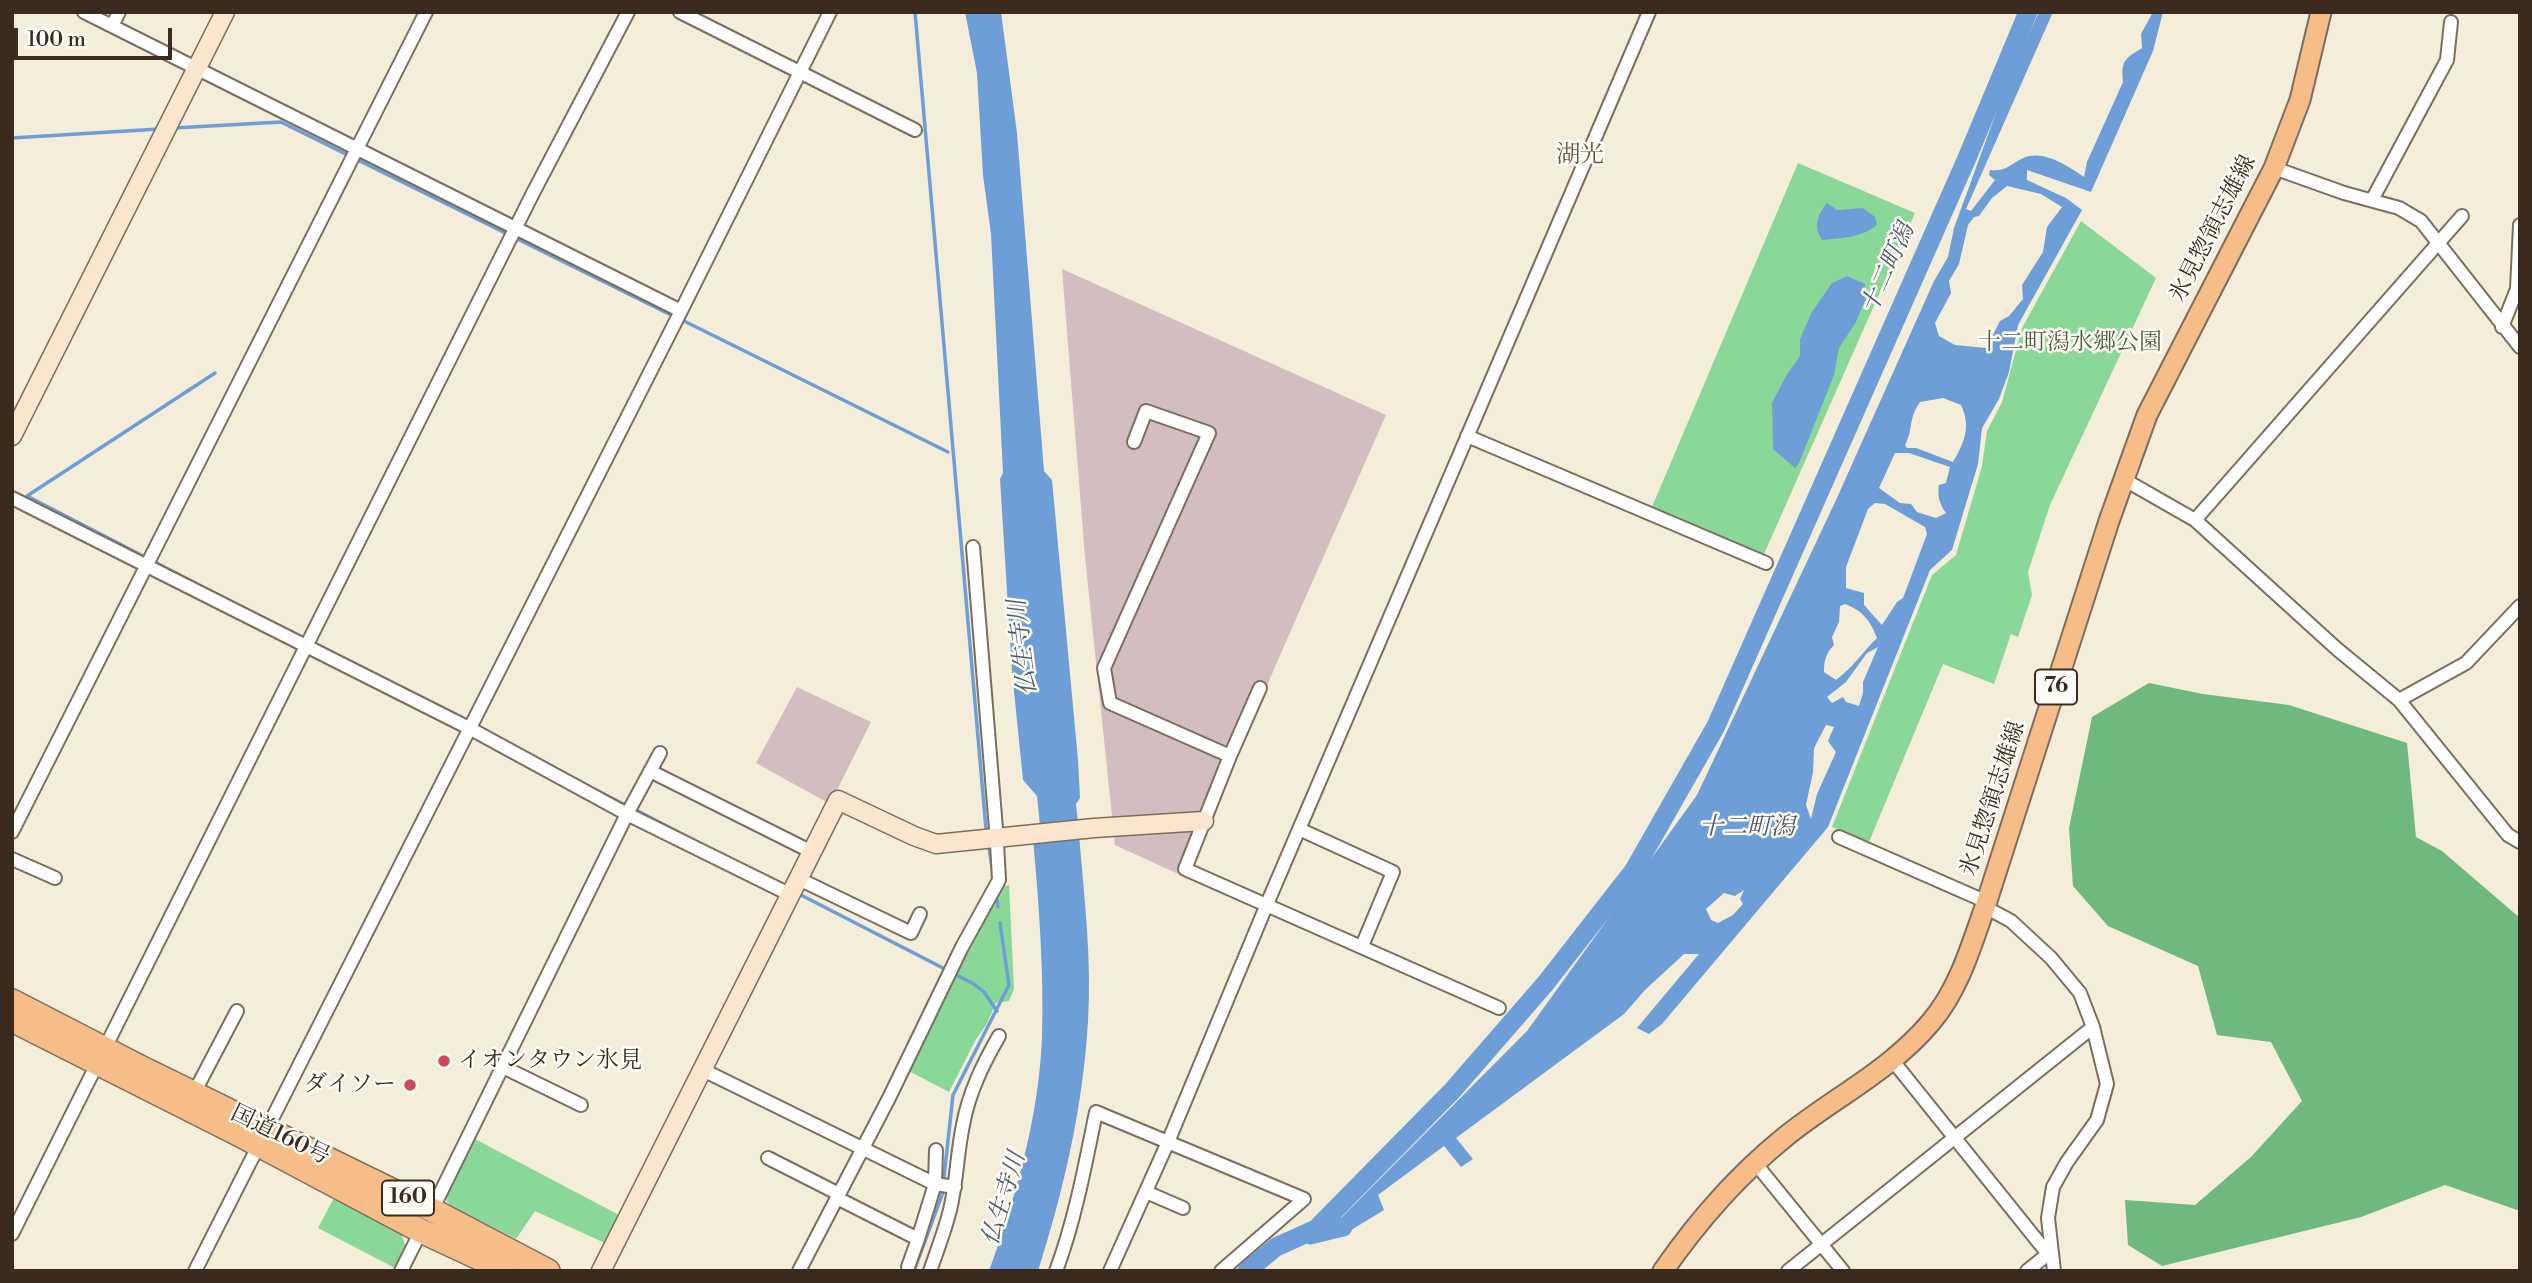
<!DOCTYPE html>
<html>
<head>
<meta charset="utf-8">
<style>
	body { margin:0 }
	#map { position:relative; width:2532px; height:1283px; overflow:hidden; background:#f4edd9; font-family:"Libre Bodoni",serif }
	canvas { display:block }
	.frame { position:absolute; inset:0; border:14px solid #3b2a1e; pointer-events:none }
	.scale { position:absolute; left:14px; top:28px; width:158px; height:32px; box-sizing:border-box; border:4px solid #3b2a1e; border-top:0; padding-left:9px; font-size:21px; line-height:24px; white-space:nowrap; color:#3b2a1e; -webkit-text-stroke:5px #fdfcf7; paint-order:stroke }
</style>
</head>
<body>
<div id="map">
<canvas width="2532" height="1283"></canvas>
<div class="frame"></div>
<div class="scale">100 m</div>
</div>
<script>
const g = document.querySelector('canvas').getContext('2d');
g.lineJoin = 'round';
function fillPath(path, color) { g.fillStyle = color; g.fill(path, 'evenodd'); }
function trace(path, color, width, dash) { g.strokeStyle = color; g.lineWidth = width; g.lineCap = dash ? 'butt' : 'round'; g.setLineDash(dash || []); g.stroke(path); }
function label(font, color, halo, rows, align = 'center') {
  g.font = font + ' "Libre Bodoni","Noto Serif JP",serif'; g.lineWidth = 5; g.setLineDash([]); g.textBaseline = 'middle'; g.strokeStyle = halo; g.fillStyle = color; for (const [text, x, y, turn = 0] of rows) {
    g.save(); g.translate(x, y); g.rotate((+turn || 0) * Math.PI / 180); g.textAlign = isNaN(turn) ? turn : align; if (halo) g.strokeText(text, 0, 0); g.fillText(text, 0, 0); g.restore();
  }
}
const industrial = new Path2D(`
	M1062,269L1386,415L1277,662L1187,878L1115,845L1085,557Z
	M797,687L871,722L830,804L756,763Z`);
const green = new Path2D(`
	M1798,163L1915,213L1764,554L1652,507Z
	M2081,221L2156,278L2050,505L2028,572L2032,595L2018,637L2011,634L1994,684L1943,664L1869,842L1832,827L1932,575L1956,555L1982,466L1987,431L2002,402L2022,328Z
	M1009,885L1014,989L1009,1001L996,1003L986,1025L975,1041L949,1092L907,1070L998,888Z
	M473,1138L621,1216L607,1244L535,1211L516,1239L451,1206L447,1202L446,1193Z
	M334,1198L401,1232L405,1245L395,1268L318,1228Z`);
const forest = new Path2D(`
	M2149,683L2203,694L2289,705L2407,743L2416,837L2442,851L2520,918V1211L2445,1185L2361,1217L2162,1266L2128,1245L2125,1200L2195,1205L2251,1157L2302,1101L2271,1042L2217,1035L2198,966L2108,926L2073,886L2069,828L2092,717Z`);
const water = new Path2D(`
	M965,12H1001L1017,133L1044,471L1052,480L1078,760L1080,798L1076,804L1078,823L1040,826L1037,796L1023,780L1012,671L1000,479L1003,473L991,234L983,175L977,73Z
	M2039,12H2053L1966,209L1971,211L1995,180L1989,175L1990,170C2004,172 2010,165 2021,159C2042,148 2068,166 2084,177L2087,162L2123,82C2121,61 2124,59 2142,48L2141,34L2153,12H2163L2153,51L2091,192L2027,170V180L2066,198L2082,210L2018,325L2009,372L1999,399L1982,428L1978,464L1952,550L1930,570L1828,827L1662,1024L1649,1034L1637,1028L1699,954H1684L1645,990L1624,1014L1456,1138L1473,1159L1461,1167L1444,1146L1378,1195L1384,1210L1348,1232L1338,1221L1527,1031L1697,795L1836,500L1934,281L1948,257L1954,228L2008,80ZM2007,186L2041,194L2062,207L2047,227L2043,252L2022,285L2023,299L2009,316L2000,321L1986,348L1955,345L1939,336L1935,323L1951,293L1949,281L1959,264L1968,225L1974,217L1979,216L1992,198ZM1943,398L1961,405C1971,426 1965,442 1953,462L1916,448H1907L1905,445C1913,431 1908,419 1920,402ZM1895,453H1909L1950,467L1946,483L1939,485C1937,496 1940,505 1946,513L1936,518L1917,512L1911,504L1900,503L1879,488ZM1875,503L1885,504L1925,527L1927,534L1903,598L1897,602L1882,625L1864,605V593L1846,588V567L1868,509ZM1845,604C1863,611 1870,620 1877,638C1863,652 1852,668 1836,680L1824,672C1824,660 1826,653 1834,645L1832,637L1839,622L1840,606ZM1878,647L1863,682V693L1859,706L1846,702L1843,697L1832,703L1827,697L1846,682L1867,653ZM1826,725L1834,727L1828,741L1836,752L1817,794L1811,819L1806,805L1813,772L1814,748ZM1744,890L1740,899L1743,904L1733,915L1718,923L1711,920L1706,909L1724,893L1735,896Z
	M1827,203L1837,210L1863,208L1875,217L1877,225C1862,238 1841,238 1822,240C1813,227 1817,215 1827,203Z
	M1847,276L1865,284L1866,298L1856,322L1839,348L1834,375L1799,463L1795,468L1773,449L1772,403L1786,376L1800,356V339L1812,312L1832,283Z
	M1079,834C1084,896 1092,959 1088,1021C1083,1107 1064,1189 1038,1271H989C1016,1197 1039,1116 1042,1037C1044,971 1039,905 1033,839Z`);
const stream = new Path2D(`
	M915,12L986,829
	M174,128L281,122L673,316
	M12,138L159,129
	M680,319L948,452
	M215,373L27,496L226,599
	M575,779L627,806
	M634,809L705,846
	M989,847L993,874
	M799,894L974,984L984,992L997,1011
	M997,900L998,907
	M914,1271L942,1195L953,1095L1009,985L1000,923`);
const river = new Path2D(`
	M1310,1235L1343,1227
	M1247,1271L1276,1247L1316,1229L1452,1091L1545,984L1634,870L1716,726L1967,158L2028,12`);
const street = new Path2D(`
	M84,12L681,311
	M680,12L915,130
	M112,26L119,12
	M2274,168L2344,193L2399,208L2421,221L2520,347
	M2372,200L2447,60L2451,22
	M2502,327L2517,289L2520,225
	M1467,436L1766,563
	M1134,442L1146,411L1209,433L1104,668L1110,703L1230,756L1185,869L1499,1008
	M2125,480L2195,520L2337,649L2399,700L2508,835L2520,842
	M12,498L469,728L627,814L791,895
	M2195,520L2462,216
	M973,547L996,829
	M2399,700L2466,663L2520,606
	M1230,756L1260,688
	M650,771L812,852
	M1299,829L1393,872L1362,946
	M12,832L426,12
	M1839,837L1987,902
	M12,859L55,878
	M799,879L911,933L920,914
	M1985,907L2011,921L2051,958L2080,993L2093,1027L2107,1084L2097,1120L2067,1162L2053,1187L2048,1218L2054,1271
	M105,1048L533,193L628,12
	M1893,1061L2048,1254
	M503,1067L581,1105
	M701,1069L935,1184L918,1239
	M194,1093L237,1011
	M936,1150L935,1184L955,1187
	M768,1158L839,1194
	M1756,1164L1843,1271
	M1146,1192L1183,1208
	M837,1198L918,1239L908,1267
	M432,1210L627,814L660,753
	M12,1234L97,1064
	M195,1271L681,311L830,12
	M401,1271L421,1231
	M799,1271L889,1098L962,947L999,880L997,843
	M930,1271C937,1251 945,1230 950,1210C957,1181 957,1153 963,1125C969,1092 983,1064 999,1036
	M1056,1271C1075,1220 1085,1166 1096,1112L1304,1199L1221,1271
	M1110,1271L1168,1142L1267,904L1649,12
	M1788,1271L2093,1027
	M2027,1271L2048,1254L2052,1253`);
const secondary = new Path2D(`
	M12,436L225,12
	M601,1271L838,800L914,836L936,844L1094,828L1204,821`);
const primary = new Path2D(`
	M1663,1271C1697,1222 1738,1175 1785,1137C1833,1098 1890,1071 1931,1022C1959,989 1971,946 1985,907L2109,521L2147,415L2274,168L2300,100L2321,12`);
const highway = new Path2D(`
	M12,1001L140,1067L432,1210L548,1271
	M12,1020L238,1134L421,1231L507,1271`);
const markers = [
	[444,1061,7,"#d1495b"],
	[410,1085,7,"#d1495b"]
];
const shields = [
	[2056,687,42],
	[408,1198,52]
];
const shieldNames = [
	["76",2056,687],
	["160",408,1198]
];
const streetNames = [
	["氷見惣領志雄線",2214,229,-63],
	["氷見惣領志雄線",1994,799,-72],
	["国道160号",280,1136,26]
];
const parkNames = [
	["十二町潟水郷公園",2070,343]
];
const poiNames = [
	["イオンタウン氷見",458,1061],
	["ダイソー",396,1085,"right"]
];
const neighbourhoodNames = [
	["湖光",1580,156]
];
const waterNames = [
	["十二町潟",1889,269,-66],
	["仏生寺川",1024,647,-97],
	["十二町潟",1747,828],
	["仏生寺川",1005,1199,-73]
];
fillPath(industrial, '#d2bec1');
fillPath(green, '#8ad897');
fillPath(forest, '#6fb880');
fillPath(water, '#6e9ed7');
trace(stream, '#6e9ed7', 3.5);
trace(river, '#6e9ed7', 19);
trace(street, '#7c6e5f', 16);
trace(secondary, '#7c6e5f', 21);
trace(primary, '#7c6e5f', 23);
trace(highway, '#7c6e5f', 26);
trace(street, '#fff', 12);
trace(secondary, '#fce5cf', 18);
trace(primary, '#f7bd88', 19);
trace(highway, '#f7bd88', 23);
for (const [x, y, r, color] of markers) { const dot = new Path2D(); dot.arc(x, y, r, 0, 2 * Math.PI); g.fillStyle = color; g.fill(dot); trace(dot, '#fdfcf7', 2.5); }
for (const [x, y, w] of shields) { const box = new Path2D(); box.roundRect(x - w / 2, y - 17.5, w, 35, 5); g.fillStyle = '#fdfcf7'; g.fill(box); trace(box, '#3b2a1e', 2); }
label('bold 21px', '#3b2a1e', null, shieldNames);
label('23px', '#3b2a1e', '#fdfcf7', streetNames);
label('23px', '#535e42', '#fdfcf7', parkNames);
label('23px', '#3b2a1e', '#fdfcf7', poiNames, 'left');
label('24px', '#705442', '#fdfcf7', neighbourhoodNames);
label('italic 24px', '#4f5868', '#fdfcf7', waterNames);
</script>
</body>
</html>
